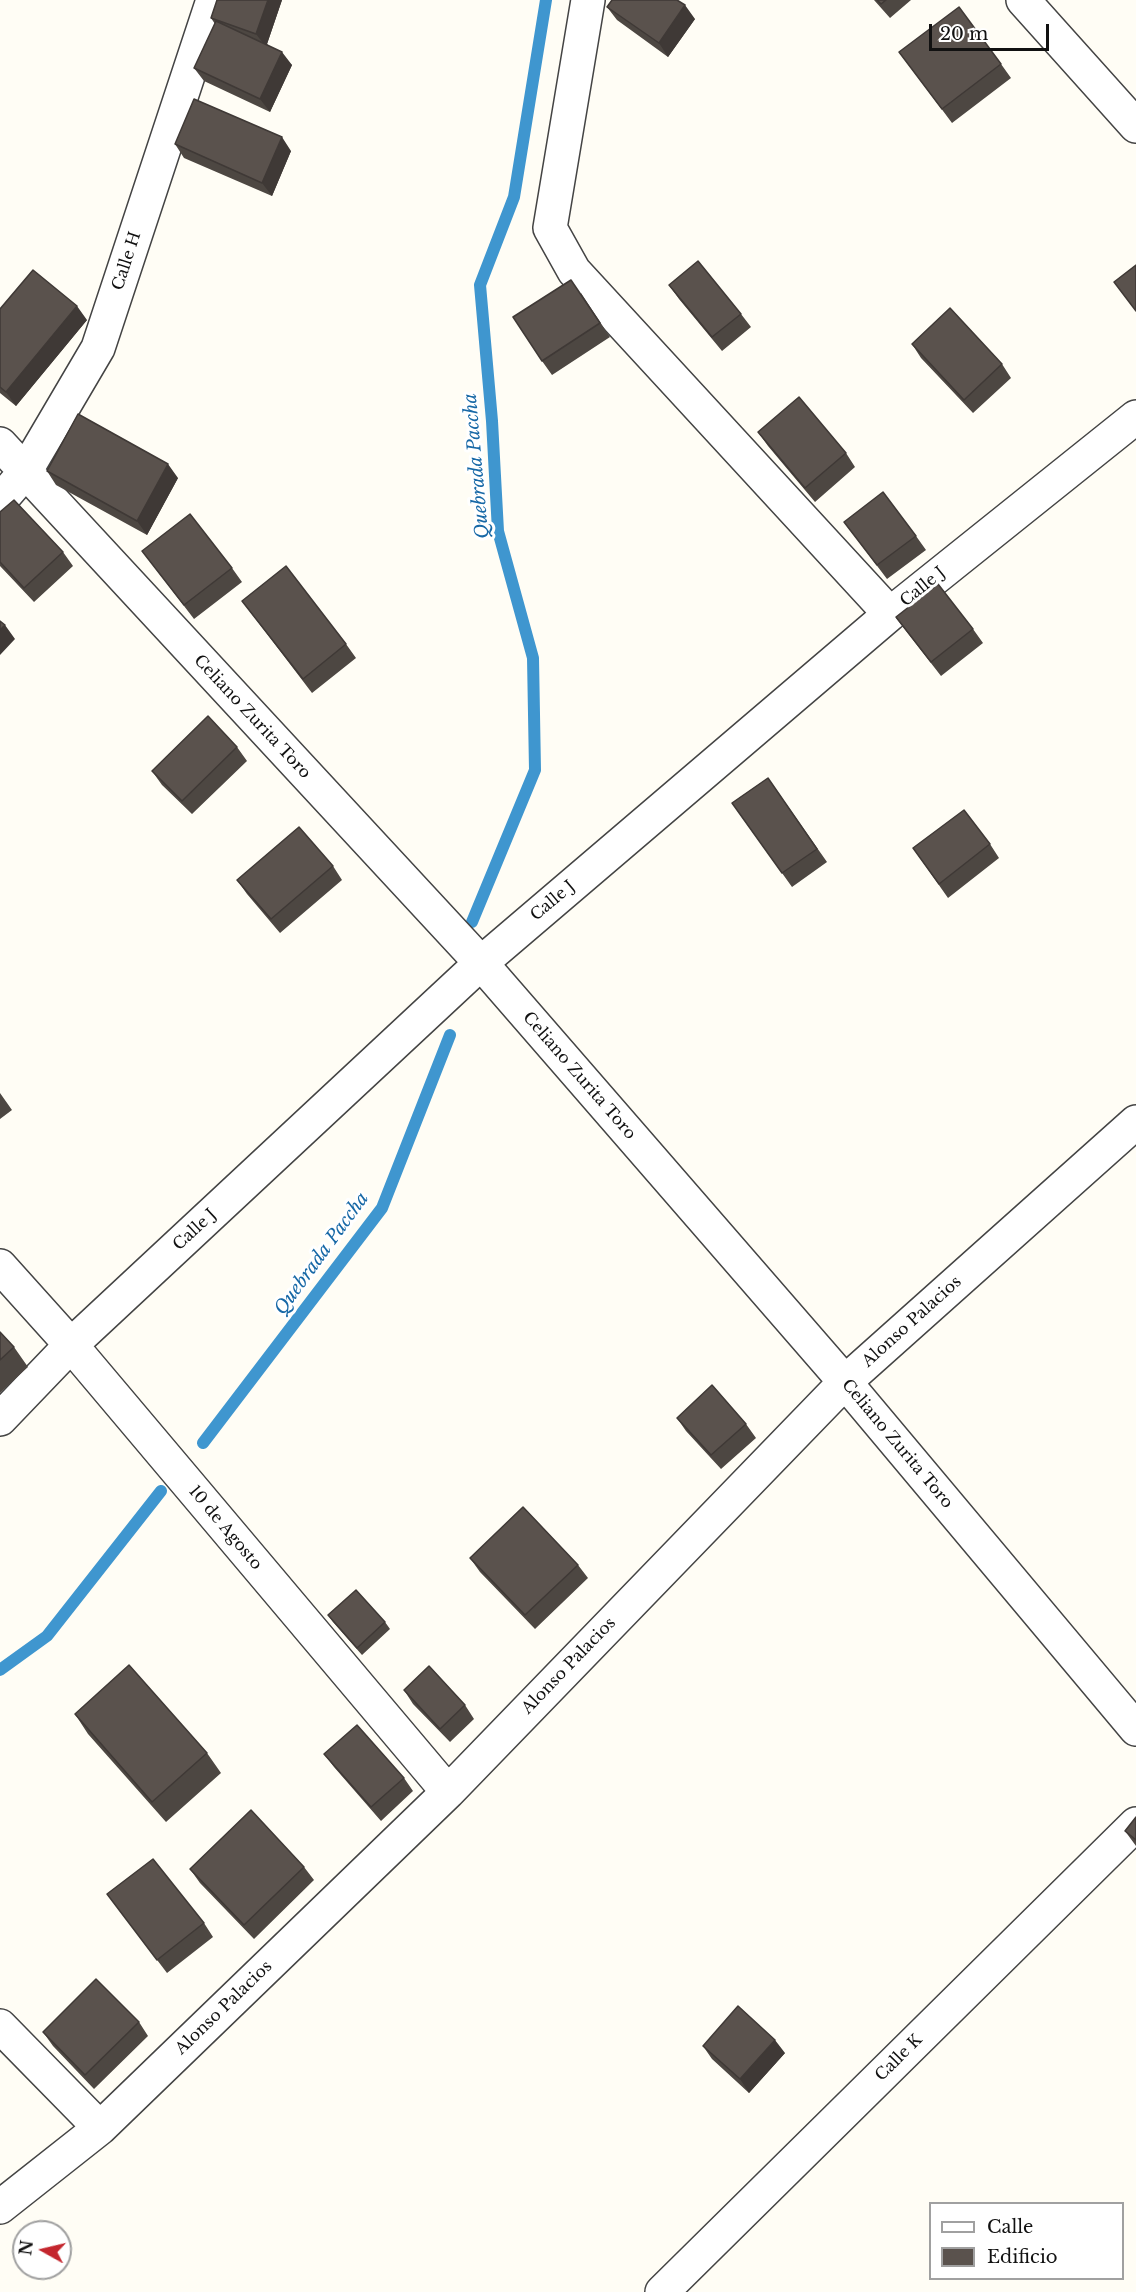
<!DOCTYPE html>
<html>
<head>
<meta charset="utf-8">
<style>
	body { margin:0 }
	#map { position:relative; width:1136px; height:2292px; overflow:hidden; background:#fffdf5; font-family:"Libre Baskerville",serif }
	canvas { display:block }
	.legend { position:absolute; left:929px; top:2202px; width:195px; height:78px; box-sizing:border-box; background:#fff; border:2px solid #a0a0a0; margin:0; padding:8px 10px; list-style:none; font-size:18px; color:#111 }
	.legend li { display:flex; align-items:center; gap:12px; height:30px }
	.legend b { width:30px; border:2px solid #a0a0a0 }
	.north { position:absolute; left:12px; top:2220px; width:60px; height:60px; box-sizing:border-box; background:#fff; border:2px solid #a0a0a0; border-radius:50%; rotate:278deg; font-size:16px; font-weight:700; line-height:24px; text-align:center; color:#111 }
	.north::after { content:''; display:block; margin:auto; width:21px; height:27px; background:#c4262e; clip-path:polygon(50% 0,100% 100%,50% 72%,0 100%) }
	.scale { position:absolute; left:929px; top:24px; width:120px; height:27px; box-sizing:border-box; border:3px solid #111; border-top:0; padding-left:8px; font-size:18px; line-height:21px; white-space:nowrap; color:#111; -webkit-text-stroke:4px #fff; paint-order:stroke }
</style>
</head>
<body>
<div id="map">
<canvas width="1136" height="2292"></canvas>
<ul class="legend">
<li><b style="height:8px;background:#fff"></b>Calle</li>
<li><b style="height:16px;background:#5a524d"></b>Edificio</li>
</ul>
<div class="north">N</div>
<div class="scale">20 m</div>
</div>
<script>
const g = document.querySelector('canvas').getContext('2d');
g.lineJoin = 'round';
function trace(path, color, width, dash) { g.strokeStyle = color; g.lineWidth = width; g.lineCap = dash ? 'butt' : 'round'; g.setLineDash(dash || []); g.stroke(path); }
function fillPath(path, color) { g.fillStyle = color; g.fill(path, 'evenodd'); }
function label(font, color, halo, rows, align = 'center') {
  g.font = font + ' "Libre Baskerville",serif'; g.lineWidth = 6; g.setLineDash([]); g.textBaseline = 'middle'; g.strokeStyle = halo; g.fillStyle = color; for (const [text, x, y, turn = 0] of rows) {
    g.save(); g.translate(x, y); g.rotate((+turn || 0) * Math.PI / 180); g.textAlign = isNaN(turn) ? turn : align; if (halo) g.strokeText(text, 0, 0); g.fillText(text, 0, 0); g.restore();
  }
}
const stream = new Path2D(`
	M472,922L535,770L533,658L498,531L492,421L480,285L514,197L546,0
	M203,1443L382,1208L450,1035
	M0,1670L47,1636L161,1491`);
const minor = new Path2D(`
	M588,0L550,228L574,271L890,614
	M1023,0L1136,126
	M0,444L481,963L845,1382L1136,1729
	M0,501L25,472L98,348L213,0
	M0,1266L71,1345L448,1792
	M0,1419L71,1345L481,963L890,614L1136,417
	M0,2026L100,2128
	M0,2207L100,2128L448,1792L845,1382L1136,1122
	M662,2292L1136,1824`);
const wall = new Path2D(`
	M282,0L267,44L292,65L270,112L204,81L194,68L215,24L211,18Z
	M874,0H911L890,18Z
	M607,7L695,19L668,57L617,20Z
	M899,52L1001,64L1011,78L952,123Z
	M175,144L291,151L272,196L184,158Z
	M669,285L741,314L751,327L722,351L679,299Z
	M581,293L610,337L552,375L542,361Z
	M0,309L87,320L16,406L0,393Z
	M912,344L1002,364L1011,378L973,413L921,358Z
	M758,432L846,453L855,467L815,502L768,446Z
	M47,471L178,478L147,535L56,485Z
	M0,512L63,552L73,566L34,602L0,566Z
	M844,522L916,536L926,550L887,579Z
	M142,551L232,568L242,582L194,619Z
	M242,601L346,644L356,658L312,693Z
	M896,618L973,629L983,643L941,676Z
	M237,747L247,761L192,814L162,785L152,771Z
	M768,778L827,862L792,887L732,803Z
	M990,844L999,858L948,898L913,848Z
	M333,866L342,880L280,933L247,894L237,880Z
	M0,1093L12,1110L0,1119Z
	M0,1332L14,1347L28,1367L0,1393Z
	M677,1418L746,1424L756,1438L721,1469L686,1431Z
	M470,1558L578,1565L588,1578L535,1629L480,1572Z
	M328,1615L385,1622L390,1629L362,1655L333,1622Z
	M404,1690L465,1705L474,1719L450,1742L413,1704Z
	M75,1714L207,1753L221,1773L166,1822L88,1734Z
	M324,1754L404,1778L413,1791L381,1821L334,1767Z
	M1136,1817V1846L1125,1831Z
	M304,1867L314,1880L254,1939L200,1883L190,1869Z
	M107,1894L204,1923L213,1937L167,1973Z
	M139,2022L148,2036L94,2089L53,2046L43,2032Z
	M703,2046L785,2053L749,2093L712,2059Z`);
const shadedWall = new Path2D(`
	M268,0H282L266,47L256,34Z
	M685,5L695,19L668,57L659,43Z
	M282,52L292,65L270,112L260,99Z
	M282,137L291,151L272,196L262,183Z
	M77,306L87,320L16,406L6,392Z
	M168,464L178,478L147,535L137,521Z
	M5,625L15,639L0,655V630Z
	M775,2040L785,2053L749,2093L740,2079Z`);
const building = new Path2D(`
	M217,0H268L256,34L211,18Z
	M612,0H677L685,5L659,43L607,7Z
	M877,0H886L881,4Z
	M959,7L1001,64L942,109L899,52Z
	M216,21L282,52L260,99L194,68Z
	M194,99L282,137L262,183L175,144Z
	M698,261L741,314L712,337L669,285Z
	M1136,265V311L1114,282Z
	M33,270L77,306L6,392L0,387V309Z
	M571,280L600,323L542,361L513,317Z
	M950,308L1002,364L964,400L912,344Z
	M799,397L846,453L805,488L758,432Z
	M78,414L168,464L137,521L47,471Z
	M883,492L916,536L877,565L844,522Z
	M14,500L63,552L24,588L0,562V512Z
	M190,514L232,568L184,605L142,551Z
	M286,566L346,644L303,679L242,601Z
	M938,584L973,629L931,662L896,617Z
	M0,621L5,625L0,630Z
	M208,716L237,747L182,801L152,771Z
	M768,778L817,849L782,873L732,803Z
	M964,810L990,844L939,884L913,848Z
	M299,827L333,866L271,919L237,880Z
	M0,1332L14,1347L0,1360Z
	M712,1385L746,1424L711,1455L677,1418Z
	M523,1507L578,1565L525,1615L470,1558Z
	M356,1590L385,1622L357,1648L328,1615Z
	M129,1665L207,1753L152,1802L75,1714Z
	M429,1666L465,1705L440,1729L404,1690Z
	M357,1725L404,1778L371,1807L324,1754Z
	M251,1810L304,1867L244,1925L190,1869Z
	M1136,1817V1840L1125,1831Z
	M153,1859L204,1923L157,1960L107,1894Z
	M96,1979L139,2022L85,2075L43,2032Z
	M738,2006L775,2040L740,2079L703,2046Z`);
const streetNames = [
	["Calle H",127,261,-72],
	["Calle J",923,587,-39],
	["Celiano Zurita Toro",252,717,47],
	["Calle J",553,901,-40],
	["Celiano Zurita Toro",579,1076,49],
	["Calle J",195,1230,-43],
	["Alonso Palacios",912,1322,-42],
	["Celiano Zurita Toro",897,1444,50],
	["10 de Agosto",225,1528,50],
	["Alonso Palacios",569,1666,-46],
	["Alonso Palacios",224,2008,-44],
	["Calle K",899,2058,-45]
];
const waterNames = [
	["Quebrada Paccha",477,466,-95],
	["Quebrada Paccha",322,1254,-54]
];
trace(stream, '#3f96cf', 12);
trace(minor, '#444', 36);
trace(minor, '#fff', 33);
fillPath(wall, '#4d4742');
fillPath(shadedWall, '#3f3936');
fillPath(building, '#5a524d');
trace(building, '#3f3936', 1.5);
label('16px', '#111', '#fff', streetNames);
label('italic 18px', '#1768a6', '#fff', waterNames);
</script>
</body>
</html>
